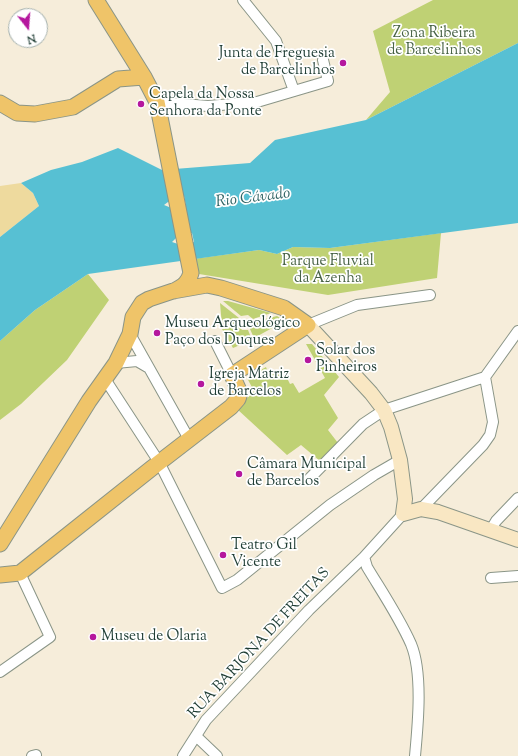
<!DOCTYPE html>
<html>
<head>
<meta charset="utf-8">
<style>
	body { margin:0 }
	#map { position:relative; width:518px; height:756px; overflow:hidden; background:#f6edda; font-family:"Sorts Mill Goudy",serif }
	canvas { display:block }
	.north { position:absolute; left:8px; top:8px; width:40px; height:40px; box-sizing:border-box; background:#fff; border:1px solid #a5b1ae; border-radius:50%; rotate:163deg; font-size:11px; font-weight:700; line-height:16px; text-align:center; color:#1f3d34 }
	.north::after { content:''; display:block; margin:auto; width:14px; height:18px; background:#b5179e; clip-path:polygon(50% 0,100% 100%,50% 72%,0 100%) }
</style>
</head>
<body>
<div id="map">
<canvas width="518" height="756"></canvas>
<div class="north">N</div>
</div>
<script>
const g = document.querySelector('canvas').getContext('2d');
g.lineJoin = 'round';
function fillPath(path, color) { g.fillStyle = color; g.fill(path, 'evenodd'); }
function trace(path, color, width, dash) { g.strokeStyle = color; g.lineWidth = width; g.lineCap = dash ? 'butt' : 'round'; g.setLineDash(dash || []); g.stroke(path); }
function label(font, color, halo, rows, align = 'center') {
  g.font = font + ' "Sorts Mill Goudy",serif'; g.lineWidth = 3.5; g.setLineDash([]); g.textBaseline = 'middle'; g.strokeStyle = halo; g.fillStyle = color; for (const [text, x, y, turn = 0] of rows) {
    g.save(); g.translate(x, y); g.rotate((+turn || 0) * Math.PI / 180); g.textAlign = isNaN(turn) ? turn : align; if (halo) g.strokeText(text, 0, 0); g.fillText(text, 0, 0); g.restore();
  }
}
const green = new Path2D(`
	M433,0H518V43L366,120L390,92L373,31Z
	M441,233L437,278L328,295L199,274L193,259L259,250L277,254L293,247L330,248Z
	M88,274L109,300L67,360L21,404L0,420V341L35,310Z
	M223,301H228L271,313L253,319L248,315L241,316Z
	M220,303L239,318L238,323L222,326Z
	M277,316L285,321L254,338L250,329L253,322Z
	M238,325L242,330H248L252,340L233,348L222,329Z
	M306,344H312L339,377L324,395L338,418L328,430L338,443L320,461L301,445L287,455L237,409L254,391L247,378L266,367L269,375L280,372L283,378L286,376L290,384L293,383L299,393L325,378Z`);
const sand = new Path2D(`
	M21,183L33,193L39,206L0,237V186Z`);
const water = new Path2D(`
	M518,43V223L330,248L293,247L277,254L259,250L88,274L35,310L0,341V237L39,206L33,193L21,183L51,170L82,162L118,148L162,170L250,163L275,140L366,120ZM184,196L186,206L174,209L164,205L172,199ZM192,233L194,242L181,245L172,242L179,235Z`);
const street = new Path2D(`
	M243,0L276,41L294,91
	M157,102L208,106L257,102L328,81L323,60
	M308,325L357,305L430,295
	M130,334L189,439
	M215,341L232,375
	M116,363L137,361L149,368
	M485,377L518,331
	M105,379L159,462L222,588L237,580L330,505L374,475L400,460
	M309,479L363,424L384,410L485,377
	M421,509L483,445L490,435L493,422L485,377
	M490,531L496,521L518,498
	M364,557L367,567C382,592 399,617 411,644C423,673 418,724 415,756
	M491,578L518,576
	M0,672L50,637L20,573
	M196,736L217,756
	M32,756L36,755
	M183,756L206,720L309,610L364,557L403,514`);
const secondary = new Path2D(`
	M308,325L371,393L384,410L391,427L400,460L405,499L403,514L421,509L438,512L518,540`);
const primary = new Path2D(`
	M96,0L144,77L157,102L191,273C188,283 184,286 174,291
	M0,103L17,113L35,114L73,107L118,79L144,77
	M0,544L89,401L116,363L130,334L133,317L142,303L149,299L173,291L207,285L221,288L284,308L308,325L232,375L240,393L238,399L231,407L152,468L20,573L0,575`);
const markers = [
	[343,63,4,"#b5179e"],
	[141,104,4,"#b5179e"],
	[157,333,4,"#b5179e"],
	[308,360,4,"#b5179e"],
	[201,384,4,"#b5179e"],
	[239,474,4,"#b5179e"],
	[223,555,4,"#b5179e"],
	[93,637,4,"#b5179e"]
];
const parkNames = [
	["Zona Ribeira",434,34],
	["de Barcelinhos",434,51],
	["Parque Fluvial",328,262],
	["da Azenha",328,279]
];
const poiNames = [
	["Junta de Freguesia",335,54,"right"],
	["de Barcelinhos",335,71,"right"],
	["Capela da Nossa",149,95],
	["Senhora da Ponte",149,112],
	["Museu Arqueológico",165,324],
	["Paço dos Duques",165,341],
	["Solar dos",316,351],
	["Pinheiros",316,368],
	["Igreja Matriz",209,375],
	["de Barcelos",209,392],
	["Câmara Municipal",247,465],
	["de Barcelos",247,482],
	["Teatro Gil",231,546],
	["Vicente",231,563],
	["Museu de Olaria",101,637]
];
const streetNames = [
	["RUA BARJONA DE FREITAS",260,644,-47]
];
const waterNames = [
	["Rio Cávado",253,199,-7]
];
fillPath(green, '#bfd174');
fillPath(sand, '#eeda9e');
fillPath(water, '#57c0d3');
trace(street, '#8a9587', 12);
trace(secondary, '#8a9587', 16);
trace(primary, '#8a9587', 17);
trace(street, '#fff', 10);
trace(secondary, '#f9e7c3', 14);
trace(primary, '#efc469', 15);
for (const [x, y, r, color] of markers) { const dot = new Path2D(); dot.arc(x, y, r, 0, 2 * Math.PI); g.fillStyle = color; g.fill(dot); trace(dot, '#fff', 1.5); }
label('15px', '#476244', '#fff', parkNames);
label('15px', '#1f3d34', '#fff', poiNames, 'left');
label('15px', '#1f3d34', '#fff', streetNames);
label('italic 16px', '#306464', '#fff', waterNames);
</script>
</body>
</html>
